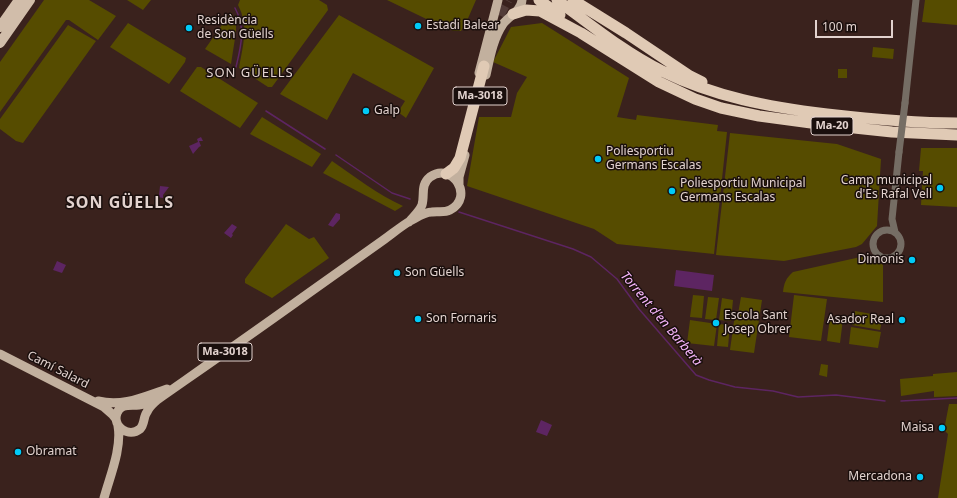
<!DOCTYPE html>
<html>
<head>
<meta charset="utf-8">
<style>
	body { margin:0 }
	#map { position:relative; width:957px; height:498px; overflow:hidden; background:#3a221d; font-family:"Noto Sans",sans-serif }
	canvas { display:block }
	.scale { position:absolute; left:815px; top:20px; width:78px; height:18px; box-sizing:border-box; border:2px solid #e2d2ce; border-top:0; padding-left:5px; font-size:12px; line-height:14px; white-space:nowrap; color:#e2d2ce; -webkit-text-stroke:3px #1a0f0d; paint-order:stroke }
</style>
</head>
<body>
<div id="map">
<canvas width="957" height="498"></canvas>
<div class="scale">100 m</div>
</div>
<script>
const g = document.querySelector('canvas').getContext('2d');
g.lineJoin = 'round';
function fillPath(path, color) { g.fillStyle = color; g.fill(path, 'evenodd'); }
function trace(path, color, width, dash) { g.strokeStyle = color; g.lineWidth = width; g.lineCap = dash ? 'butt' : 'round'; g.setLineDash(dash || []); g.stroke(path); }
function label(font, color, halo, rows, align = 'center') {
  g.font = font + ' "Noto Sans",sans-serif'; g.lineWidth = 3; g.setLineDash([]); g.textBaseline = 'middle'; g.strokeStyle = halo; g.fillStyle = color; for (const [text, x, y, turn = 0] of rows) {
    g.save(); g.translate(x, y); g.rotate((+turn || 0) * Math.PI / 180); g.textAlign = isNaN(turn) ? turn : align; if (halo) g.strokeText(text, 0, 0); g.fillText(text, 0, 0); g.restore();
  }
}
const green = new Path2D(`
	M44,0H89L116,16L98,40L69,20H66L0,112V62Z
	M127,0H151L143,10Z
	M240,0H319L327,5L328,10L272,87H268L239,68C243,46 249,26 238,5Z
	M387,0H476L466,23L461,31H454L445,28Z
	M925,0H957V25L922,22Z
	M231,12L236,20V32L231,64L205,49Z
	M339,15L434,68L406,118L398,112L405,101L353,73L327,120L280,94Z
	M128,23L186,58L185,62L169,84L110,47Z
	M542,23L629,78L617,117L636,120L637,115L718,125L717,131L727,132L714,254L617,244L594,229L467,186L479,117H511L517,93L527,77L493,62L511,27Z
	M68,25L96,41L23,143L16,141L0,129V119Z
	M873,47L894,49L893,59L872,57Z
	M197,67H201L258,103L240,128L180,91Z
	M838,69H847V78H838Z
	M262,117L321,154L312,167L250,134Z
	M730,133L837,144L881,159L877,226L862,244L856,247L784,261L716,255Z
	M921,148H957V207L921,205L923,171H919Z
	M332,161C355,177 377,194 403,206L395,211L323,173Z
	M286,224L309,239L314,237L329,258L272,298L245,283V279Z
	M865,256L875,260L883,265V302L783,292C784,283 786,278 793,272Z
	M693,295L704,296L702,318L690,317Z
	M794,295L827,299L821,341L789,337Z
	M708,297L719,298L716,320L705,319Z
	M741,297L762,300L754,353L730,350L735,314H738Z
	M722,298L733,300L731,321L719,320Z
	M855,311L883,316L880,330L852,325Z
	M830,317L843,319L840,343L827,341Z
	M690,320L717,324L714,346L687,343Z
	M719,324L730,325L728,347L717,346Z
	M851,327L881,332L878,348L849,344Z
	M821,364L828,365L827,377L819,375Z
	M957,372V396L934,397V391L901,396L900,379L933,376V374Z
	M949,404H957V498H938L948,434L944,430Z`);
const water = new Path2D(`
	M201,137L203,141H199L201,146L199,147L193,154L189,146L198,142L197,139Z
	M160,186L169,187L163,195V198L157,197L159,200H154L155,195H159Z
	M336,213L340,214V219L333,227L328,225Z
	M232,224L237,227L232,234L233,235L231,238L224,233Z
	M57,261L66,265L62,273L53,270Z
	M676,270L714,275L712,291L674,286Z
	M541,420L552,425L547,436L536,432Z`);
const stream = new Path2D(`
	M235,8C246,28 241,46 236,67
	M266,111L325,149
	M336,155L392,193L410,199
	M459,212L573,249L591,257L617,279L639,309L696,375L709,380L735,387L773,391L798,397L836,395L885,401
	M901,401L957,398`);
const motorwayTunnel = new Path2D(`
	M494,31L499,15L507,0`);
const tertiary = new Path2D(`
	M905,103L916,0
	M873 244a14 14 0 1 1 28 0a14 14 0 1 1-28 0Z
	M895,232L892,219L899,152`);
const primary = new Path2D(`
	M479,73L498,0
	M486,75C490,57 493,39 503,24C509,16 521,11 522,0
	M459,184V177L465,155
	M0,354L104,407L112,414L116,419
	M157,400C151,402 145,404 139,405C130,406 121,403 117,413C112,427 129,438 140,429C145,424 143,417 147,412C149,407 153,404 157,400C207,365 256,331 306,295C331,277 357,259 382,241C392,234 400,227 410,221C416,218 424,212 432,212C438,211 444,213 450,210C475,197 452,161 430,177C420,185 425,195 422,205C419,212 413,217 409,222
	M98,401C123,407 143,397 167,389
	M104,498C110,476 122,448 118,426`);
const trunk = new Path2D(`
	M0,27L19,0
	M0,43L30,0`);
const motorway = new Path2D(`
	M539,0L560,15
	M557,0C591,25 624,52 662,71C715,97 769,107 827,114C871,119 913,123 957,123
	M573,0L626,33L690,76L702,82
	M513,14L526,10L540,11L581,33L659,82L695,99L721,108L759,116L826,125L892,132L957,135
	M446,174L454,168L460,158L484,66`);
const tertiaryBridge = new Path2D(`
	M899,152L905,103`);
const markers = [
	[418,26,4,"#00cbf8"],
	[189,28,4,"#00cbf8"],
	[366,111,4,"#00cbf8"],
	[598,159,4,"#00cbf8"],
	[940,188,4,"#00cbf8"],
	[672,191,4,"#00cbf8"],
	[912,260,4,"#00cbf8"],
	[397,273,4,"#00cbf8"],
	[418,319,4,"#00cbf8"],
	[902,320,4,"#00cbf8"],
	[716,323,4,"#00cbf8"],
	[942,428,4,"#00cbf8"],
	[18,452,4,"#00cbf8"],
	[920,477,4,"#00cbf8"]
];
const shields = [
	[480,96,54],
	[832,126,42],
	[225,352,54]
];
const shieldNames = [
	["Ma-3018",480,96],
	["Ma-20",832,126],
	["Ma-3018",225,352]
];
const poiNames = [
	["Residència",197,21],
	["de Son Güells",197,35],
	["Estadi Balear",426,26],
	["Galp",374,111],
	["Poliesportiu",606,152],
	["Germans Escalas",606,166],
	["Camp municipal",932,181,"right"],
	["d'Es Rafal Vell",932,195,"right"],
	["Poliesportiu Municipal",680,184],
	["Germans Escalas",680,198],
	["Dimonis",904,260,"right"],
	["Son Güells",405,273],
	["Escola Sant",724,316],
	["Josep Obrer",724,330],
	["Son Fornaris",426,319],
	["Asador Real",894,320,"right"],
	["Maisa",934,428,"right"],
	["Obramat",26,452],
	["Mercadona",912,477,"right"]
];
const streetNames = [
	["Camí Salard",58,370,27]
];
const neighbourhoodNames = [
	["SON GÜELLS",250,73]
];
const waterNames = [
	["Torrent d'en Barberà",661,319,50]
];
const districtNames = [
	["SON GÜELLS",120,203]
];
fillPath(green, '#564c00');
fillPath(water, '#5d2562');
trace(stream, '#5d2562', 1.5);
trace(motorwayTunnel, '#533c38', 11, [11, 5.5]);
trace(tertiary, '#756d64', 7);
trace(primary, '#c2b09e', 9);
trace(trunk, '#d1bdaa', 10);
trace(motorway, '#e0cab5', 11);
trace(tertiaryBridge, '#756d64', 7);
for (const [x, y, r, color] of markers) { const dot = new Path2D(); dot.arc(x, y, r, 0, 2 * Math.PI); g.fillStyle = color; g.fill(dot); trace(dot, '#1a0f0d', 1.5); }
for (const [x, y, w] of shields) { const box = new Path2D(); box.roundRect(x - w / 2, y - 9, w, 18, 3); g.fillStyle = '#1a0f0d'; g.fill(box); trace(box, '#e2d2ce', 1); }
label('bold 11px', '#e2d2ce', null, shieldNames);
label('12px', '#e2d2ce', '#1a0f0d', poiNames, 'left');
label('12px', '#e2d2ce', '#1a0f0d', streetNames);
g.letterSpacing = '1px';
label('13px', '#e2d2ce', '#1a0f0d', neighbourhoodNames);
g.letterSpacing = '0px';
label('italic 13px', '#f7b6fc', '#1a0f0d', waterNames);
g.letterSpacing = '1px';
label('bold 16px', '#e2d2ce', '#1a0f0d', districtNames);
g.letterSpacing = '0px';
</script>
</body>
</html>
